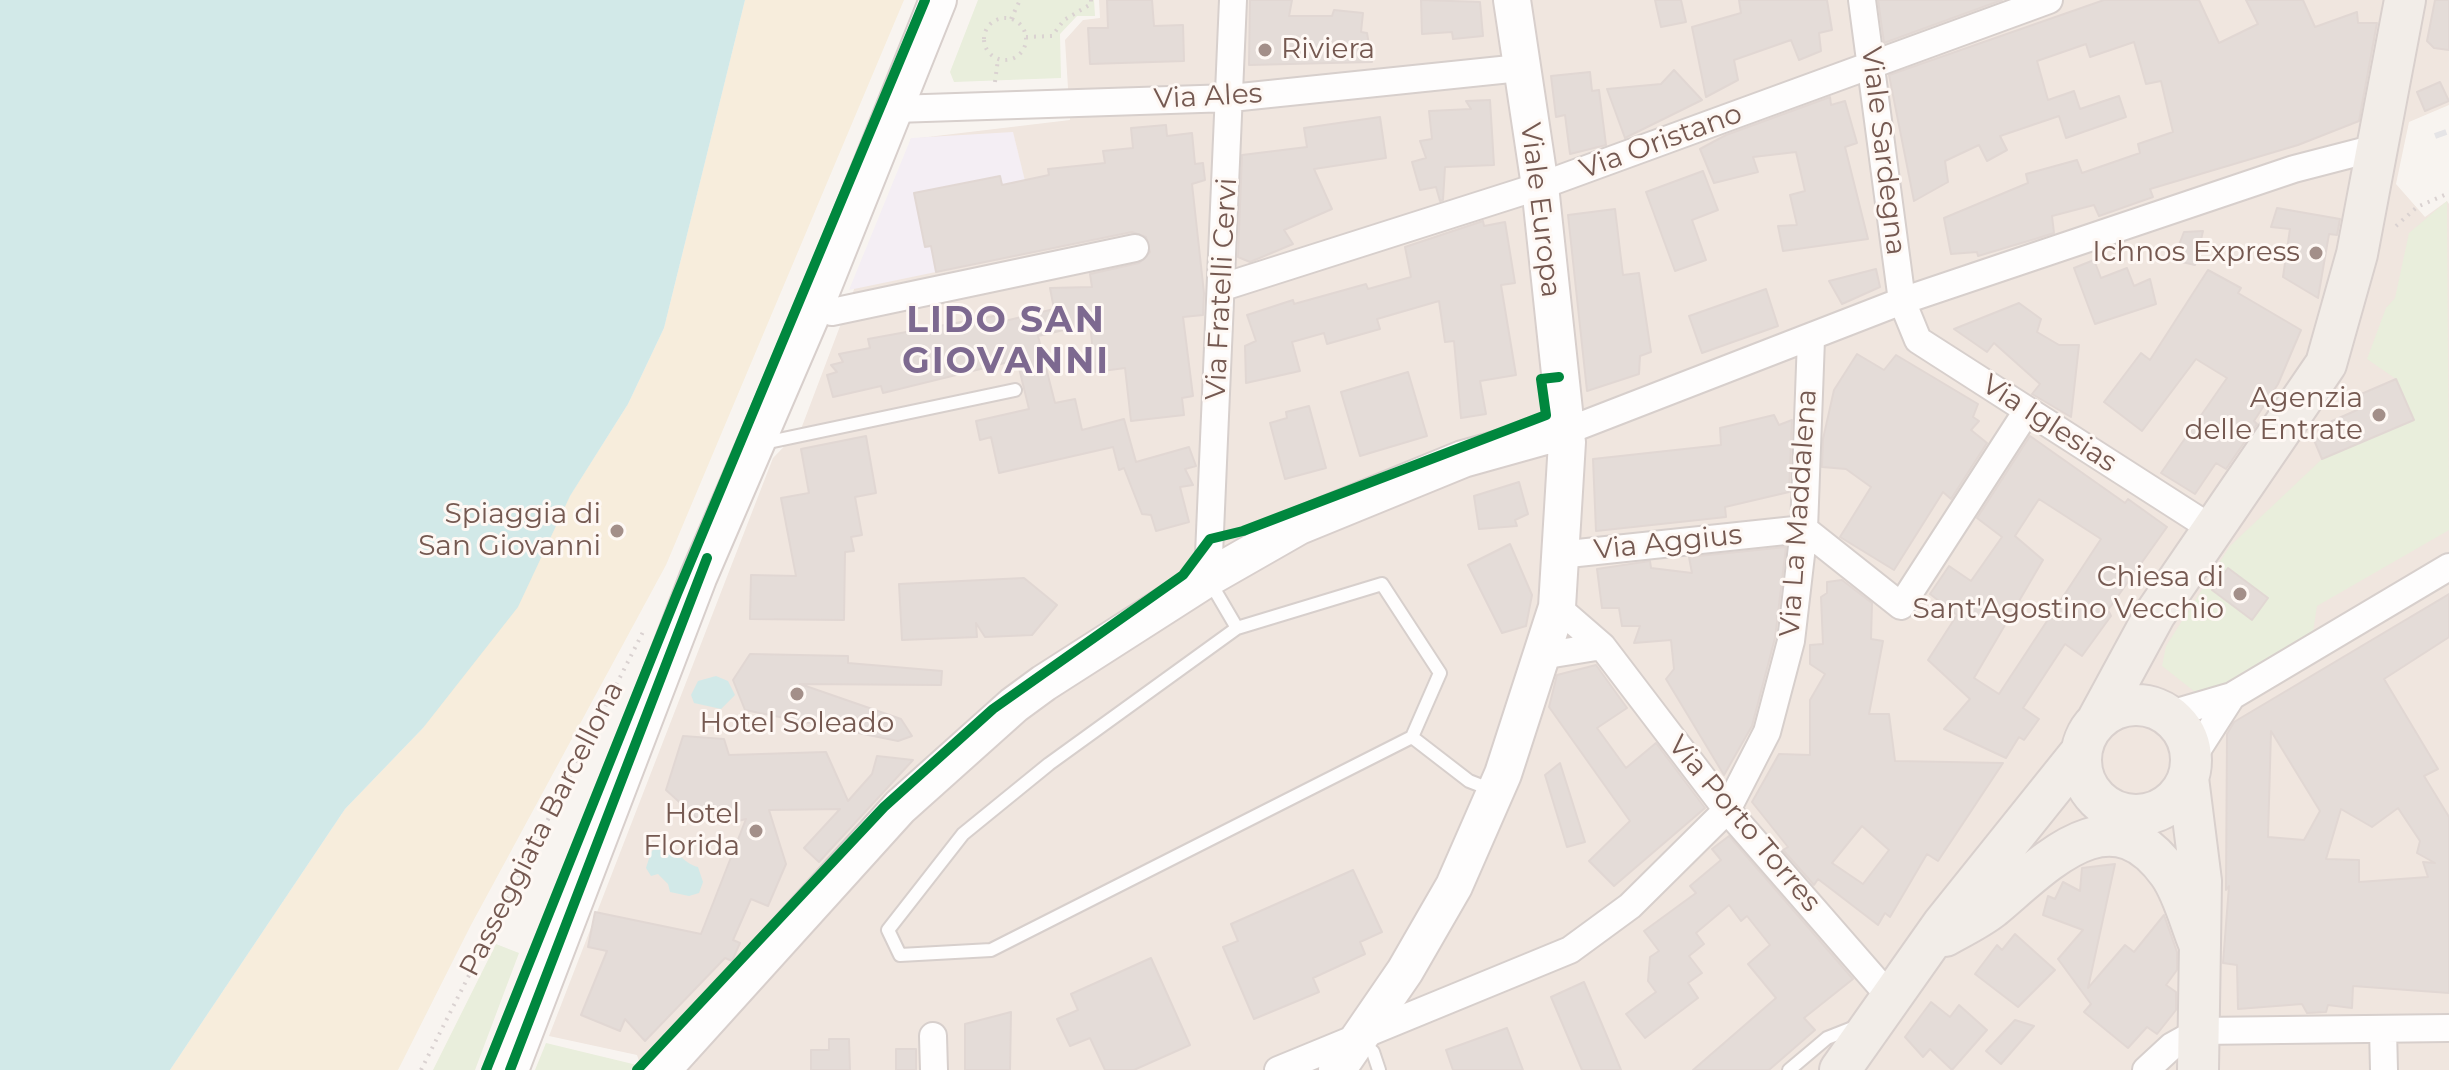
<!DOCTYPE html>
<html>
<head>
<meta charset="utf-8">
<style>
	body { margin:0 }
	canvas { display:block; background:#f8f4f0 }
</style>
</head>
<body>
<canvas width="2449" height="1070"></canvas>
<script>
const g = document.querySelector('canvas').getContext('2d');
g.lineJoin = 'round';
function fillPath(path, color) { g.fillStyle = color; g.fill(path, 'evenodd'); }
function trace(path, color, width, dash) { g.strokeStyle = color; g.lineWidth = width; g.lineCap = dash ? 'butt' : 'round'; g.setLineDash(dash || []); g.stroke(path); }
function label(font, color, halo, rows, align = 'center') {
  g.font = font + ' Montserrat,sans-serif'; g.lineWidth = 6; g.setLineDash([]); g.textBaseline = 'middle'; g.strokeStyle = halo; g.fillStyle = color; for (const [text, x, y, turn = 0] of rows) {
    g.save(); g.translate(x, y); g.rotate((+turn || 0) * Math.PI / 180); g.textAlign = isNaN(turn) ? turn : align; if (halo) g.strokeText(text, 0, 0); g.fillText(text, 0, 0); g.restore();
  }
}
const residential = new Path2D(`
	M1099,0H2449V105L2409,122L2396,184L2425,217L2447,201L2449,204V1070H642L637,1055L549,1036L773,458L801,429L911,139L1070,120L1065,40L1083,20L1100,18Z`);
const education = new Path2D(`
	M1013,132L1042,250L849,290L911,138Z`);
const green = new Path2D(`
	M978,0H1094L1095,16H1077L1060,34L1061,78L954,82L950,72Z
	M2447,201L2449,530L2317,606L2313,632L2222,689L2199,695L2162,666L2166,646L2230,546L2322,459L2413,420L2396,379L2367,359L2386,308L2395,298L2409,233ZM2228,568L2268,598L2251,619L2212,590Z
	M496,944L519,953L475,1070H433Z
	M546,1043L637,1065L632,1070H535Z`);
const sand = new Path2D(`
	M745,0H904L666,565L471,925L398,1070H170L345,809L423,728L628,404L664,328Z`);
const water = new Path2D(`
	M0,0H745L664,328L628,404L570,496L518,607L423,728L345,809L170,1070H0Z
	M716,676L728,681L735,695L721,709L694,703L691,695L698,681Z
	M661,842C677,848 682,863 698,867L703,882L699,893L689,896L670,892L668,884L658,874L651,876L646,868L651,852Z`);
const building = new Path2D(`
	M1107,0H1152L1154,26L1183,25L1184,61L1090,64L1088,28H1108Z
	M1250,0H1292L1289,16H1332L1334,10L1363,13L1361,32L1367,33L1372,62L1249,65Z
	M1421,0L1480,2L1483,36L1453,39L1452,32L1422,34Z
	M1655,0H1681L1686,22L1661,27Z
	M1739,0H1827L1832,30L1819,33L1821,51L1799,60L1791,40L1734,60L1738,80L1706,97L1692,27L1741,13Z
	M1878,0H2002L1884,43Z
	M2104,0H2199L2219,43L2258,24L2246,0H2303L2315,27L2357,12L2358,23H2377L2359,121L2298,145L2150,189L2153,197L2099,216L2094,205L2052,216L2054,233L2035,239L1978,256L1977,252L1951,254L1944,218L2028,183L2026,174L2077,160L2082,173L2140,153L2138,144L2173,132L2161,81L2146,84L2134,42L2090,57L2086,44L2037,61L2048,100L2074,91L2080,109L2119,96L2126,117L2066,138L2059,116L2000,136L2007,150L1987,161L1979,145L1945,161L1948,182L1914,201L1889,75Z
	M2435,0H2449V50L2434,48L2427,41Z
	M1674,70L1702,100L1625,138L1607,89L1661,84Z
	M1590,72L1592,91L1599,90L1606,145L1570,154L1565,115L1556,117L1551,76Z
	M2440,82L2449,101L2425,111L2417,92Z
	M1830,97L1831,105L1845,101L1857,143L1845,147L1868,239L1783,251L1778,226L1797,225L1790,195L1805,191L1796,152L1753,157L1758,172L1714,183L1700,149L1726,135Z
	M1490,100L1494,165L1445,167L1443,200L1440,201L1436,187L1420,190L1412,162L1426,158L1420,141L1432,139L1429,111L1471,109L1466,101Z
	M1380,117L1386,158L1314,169L1332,209L1284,230L1293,244L1250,262L1238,257L1242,155L1307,147L1304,128Z
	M1166,125L1167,136L1192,133L1195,164L1203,163L1205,180L1192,184L1204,293L1203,315L1183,317L1193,396L1182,398L1184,415L1131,421L1125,368L1095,372L1090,324L1038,336L1055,403L1075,399L1082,430L1124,419L1136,462L1189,447L1196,466L1185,469L1193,485L1180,487L1189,522L1156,531L1151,515L1142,514L1124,468L1119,470L1113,447L999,473L991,437L980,440L976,421L1029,409L1017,360L883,393L881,386L833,397L827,375L837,372L831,365L843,362L839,354L870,348L868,339L1005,314V321L1054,309L1050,288L1092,287L1090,274L1139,263L1150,252L1146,237L1132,232L936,272L931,246L925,247L914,193L1000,176L1002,185L1049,175L1048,169L1105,163L1103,151L1133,148L1131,128Z
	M1703,171L1718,210L1692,220L1706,260L1675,271L1646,192Z
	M2277,208L2340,219L2337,235L2329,234L2318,298L2283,277L2290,229L2271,227Z
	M1615,209L1623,275L1639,273L1651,352L1640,356L1639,374L1587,391L1568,215Z
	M1483,221L1484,226L1505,222L1515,283L1501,285L1516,375L1480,381L1486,414L1461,418L1454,341L1445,342L1439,301L1377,319L1380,329L1327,344L1324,333L1292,342L1300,371L1246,383L1245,346L1256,341L1247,315L1293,300L1294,304L1366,284L1368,289L1411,277L1405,247Z
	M2203,231L2195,265L2173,260L2184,232Z
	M2094,260L2101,278L2127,268L2134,286L2150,279L2156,304L2095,324L2074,268Z
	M1876,269L1880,287L1842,304L1829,281Z
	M2208,270L2241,288L2238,293L2301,330L2278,384L2254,421L2257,424L2226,469L2216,463L2195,494L2161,473L2227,378L2196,359L2142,431L2104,402L2141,353L2150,360Z
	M1766,289L1778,326L1702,353L1689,316Z
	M2019,303L2041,319L2037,332L2059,345H2079L2071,417L2032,394L2040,384L1994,343L1987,352L1954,329Z
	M1857,354L1884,370L1896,355L1978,404L1973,417L1979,421L1971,430L1987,443L1951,499L1943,492L1894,570L1840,537L1871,487L1846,469L1822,467L1823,439L1834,390Z
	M1408,372L1427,436L1360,456L1341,392Z
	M2396,379L2414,420L2322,459L2314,440L2334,432L2330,422L2357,410L2352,398Z
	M1309,406L1326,468L1285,479L1270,423L1287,418L1286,412Z
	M1774,415L1779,425L1792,420L1789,492L1725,507L1726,517L1596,531L1593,459L1721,445L1720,428Z
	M866,436L876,493L855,497L862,535L851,537L854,551L845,552L844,620L750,619L751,575L796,576L781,498L809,493L801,449Z
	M2030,436L2125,503L2128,499L2167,527L2108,610L2111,616L2082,656L2065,644L2023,708L2039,719L2024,740L2019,737L2006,758L1944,729L1970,699L1928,660L1957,615L1930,594L1949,566L1971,581L2002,537L1977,518ZM2039,499L2101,539L1999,694L1974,678L2043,560L2015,536Z
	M1519,482L1528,514L1515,520L1517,526L1479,529L1474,496Z
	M1510,544L1532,595L1526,626L1502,633L1468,565Z
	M1786,547L1775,638L1752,726L1724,775L1666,679L1674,669L1671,640L1634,643L1640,626H1622L1619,608H1602L1597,569L1650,561L1651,568L1692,573L1689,557Z
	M2228,568L2268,598L2252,620L2212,590Z
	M1024,578L1057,605L1032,635L985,637L976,623L977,637L902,640L899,584Z
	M1842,580L1872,603L1871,639L1883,641L1869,714H1889L1895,761L2003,763L1938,861L1927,854L1890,917L1885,913L1878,925L1818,879L1814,885L1783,850L1788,847L1752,802L1779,754L1810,755V700L1825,674L1810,664V645L1823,644L1821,597L1827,593V582ZM1862,826L1889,850L1863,884L1832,863Z
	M2449,594V637L2384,679L2438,769L2424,776L2449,817V993L2353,986L2352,1008L2328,1005L2326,1012L2307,1013L2302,1004L2238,1009L2237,965L2223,963L2229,886L2226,890L2227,734L2234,722ZM2271,731L2320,811L2304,840L2268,837ZM2398,808L2420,841L2417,853L2435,863L2423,862L2428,877L2359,882V860L2326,859L2341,809L2372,827Z
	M750,654L848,656V663L942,671L941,685L800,684L901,719L912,736L898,741L745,710L733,680Z
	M1596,665L1627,708L1597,728L1626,768L1656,743L1705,808L1614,886L1589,861L1630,821L1549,707L1557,675Z
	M683,736L724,739L729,755L826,752L848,801L872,774L877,756L913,760L819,862L804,848L840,809L769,810L786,864L768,906L751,899L733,940L740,943L732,961L725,958L645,1041L625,1019L620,1031L581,1015L607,951L588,947L595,912L701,934L746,819L722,825L716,811L697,818L666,790Z
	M1560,763L1585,842L1567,847L1545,775Z
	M1729,836L1853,979L1804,1018L1815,1030L1769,1070H1693L1776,998L1748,964L1770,945L1747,916L1741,921L1729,905L1696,933L1704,944L1689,956L1702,973L1688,983L1698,998L1645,1038L1626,1014L1656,992L1648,981L1650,957L1659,951L1644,931L1696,893L1690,886L1721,860L1712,849Z
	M2115,864L2088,988L2125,945L2134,952L2164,915L2177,952V970L2166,985L2176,992V1010L2157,1034L2147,1027L2128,1048L2084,1012L2091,1004L2058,959L2083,930L2043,915L2048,896L2055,899L2063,882L2080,891L2082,868Z
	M1353,870L1382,932L1360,942L1365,954L1313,978L1319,992L1254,1019L1223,947L1238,941L1231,924Z
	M2015,934L2055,970L2018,1007L1975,974L1997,945L2002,950Z
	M1151,958L1190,1045L1134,1070H1105L1090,1038L1070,1046L1057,1019L1078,1010L1071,994Z
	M1584,982L1609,1041L1621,1070H1582L1551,997Z
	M1931,1002L1950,1017L1959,1005L1987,1030L1952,1070L1930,1049L1923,1057L1905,1037Z
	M1011,1012L1010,1070H965V1024Z
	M2015,1020L2034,1026L2001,1064L1986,1051Z
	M1507,1028L1523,1070H1453L1446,1050Z
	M829,1039H849L850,1070H811V1050H829Z
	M896,1049H916V1070H896Z`);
const path = new Path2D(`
	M984 39a21 21 0 1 1 42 0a21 21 0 1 1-42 0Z
	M1011,19L1020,0
	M1026,37L1052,36L1064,20L1091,4V0
	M995,82L998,59
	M2396,226L2417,207L2449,193
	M421,1070L644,630`);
const lane = new Path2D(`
	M764,443L1015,390
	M1210,582L1237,628
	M1382,584L1440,673L1412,737L991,950L900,955L888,930L963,834L1049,764L1237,628Z
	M1412,737L1469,781L1492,790
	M1360,1040L1373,1052L1379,1070
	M1789,1070L1827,1038L1855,1027`);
const street = new Path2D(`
	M1862,0L1902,301L1918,340L2214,530
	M895,109L1231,98L1520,68
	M1223,287L1540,186L2049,0
	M816,304L832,312L1135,248
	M1577,427L1902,301L2294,169L2379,147
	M1559,555L1804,529L1901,606L2027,411
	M1208,578L1233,0
	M1557,607L1602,646L1727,810L1891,998
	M1541,656L1602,646
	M2167,715L2232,696L2449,567
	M2191,760L2232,696
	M2383,1029L2384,1070
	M933,1036L934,1070
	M1278,1070L1570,950L1630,906L1727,810L1767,732L1791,641L1804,529L1811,339
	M2146,1070L2172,1046L2199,1031L2449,1028`);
const secondary = new Path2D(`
	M1512,0L1540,186L1565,420
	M510,1070L698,578L816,304L938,0
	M662,1070L900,807L1014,705L1044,683L1208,578L1299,526L1463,459L1556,433
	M1337,1070L1405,971L1454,886L1503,774L1557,607L1567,442`);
const primary = new Path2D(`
	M2081 760a55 55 0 1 1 110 0a55 55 0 1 1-110 0Z
	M2098,719L2155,614L2326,364L2357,254L2405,0
	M2188,778L2201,881L2198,1070
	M1945,936C1961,927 1978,919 1992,908C2046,863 2110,791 2169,873C2184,894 2190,923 2200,946
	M1840,1070L1943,924L2081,752`);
const rail = new Path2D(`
	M2435,136L2449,131`);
const cycleway = new Path2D(`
	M486,1070L677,594L925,0
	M510,1070L707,558
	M637,1070L884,807L993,709L1183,575L1210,539L1243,531L1546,415L1541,379L1559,377`);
const markers = [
	[1265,50,8,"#a38f89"],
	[2316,253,8,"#a38f89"],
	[2379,415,8,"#a38f89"],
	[617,531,8,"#a38f89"],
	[2240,594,8,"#a38f89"],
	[797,694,8,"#a38f89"],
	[756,831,8,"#a38f89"]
];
const poiNames = [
	["Riviera",1281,50,"left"],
	["Ichnos Express",2300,253],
	["Agenzia",2363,399],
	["delle Entrate",2363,431],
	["Spiaggia di",601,515],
	["San Giovanni",601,547],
	["Chiesa di",2224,578],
	["Sant'Agostino Vecchio",2224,610],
	["Hotel Soleado",797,724,"center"],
	["Hotel",740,815],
	["Florida",740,847]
];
const streetNames = [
	["Via Ales",1208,97,-3],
	["Via Oristano",1661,142,-20],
	["Viale Sardegna",1883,151,83],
	["Viale Europa",1540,210,83],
	["Via Fratelli Cervi",1222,289,-87],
	["Via Iglesias",2049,424,33],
	["Via La Maddalena",1799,513,-86],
	["Via Aggius",1668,543,-6],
	["Via Porto Torres",1744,824,50],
	["Passeggiata Barcellona",542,829,-63]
];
const districtNames = [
	["LIDO SAN",1006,321],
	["GIOVANNI",1006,362]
];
fillPath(residential, '#f0e6df');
fillPath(education, '#f4eef4');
fillPath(green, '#e9eedc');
fillPath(sand, '#f7eddc');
fillPath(water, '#d2e9e8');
fillPath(building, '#e4dcd8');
trace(building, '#e1d7d3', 2);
trace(lane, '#d7cfcc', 16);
trace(street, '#d7cfcc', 30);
trace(secondary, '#d8cfcc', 40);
trace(primary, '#d9d0cd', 44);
trace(path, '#dad2d1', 4, [2, 6]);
trace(lane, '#fefdfd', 12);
trace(street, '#fefdfd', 26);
trace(secondary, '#fefdfd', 36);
trace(primary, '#f2ede8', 40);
trace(rail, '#e5e4e6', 6, [12, 8]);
trace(cycleway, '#00873e', 10);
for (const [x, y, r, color] of markers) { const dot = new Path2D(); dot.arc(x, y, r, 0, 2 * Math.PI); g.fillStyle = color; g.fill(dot); trace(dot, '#fef8f4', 3); }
label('28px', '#755951', '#fef8f4', poiNames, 'right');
label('28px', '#755951', '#fef8f4', streetNames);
g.letterSpacing = '2px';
label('bold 36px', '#7d6990', '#fef8f4', districtNames);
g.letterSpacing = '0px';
</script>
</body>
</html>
